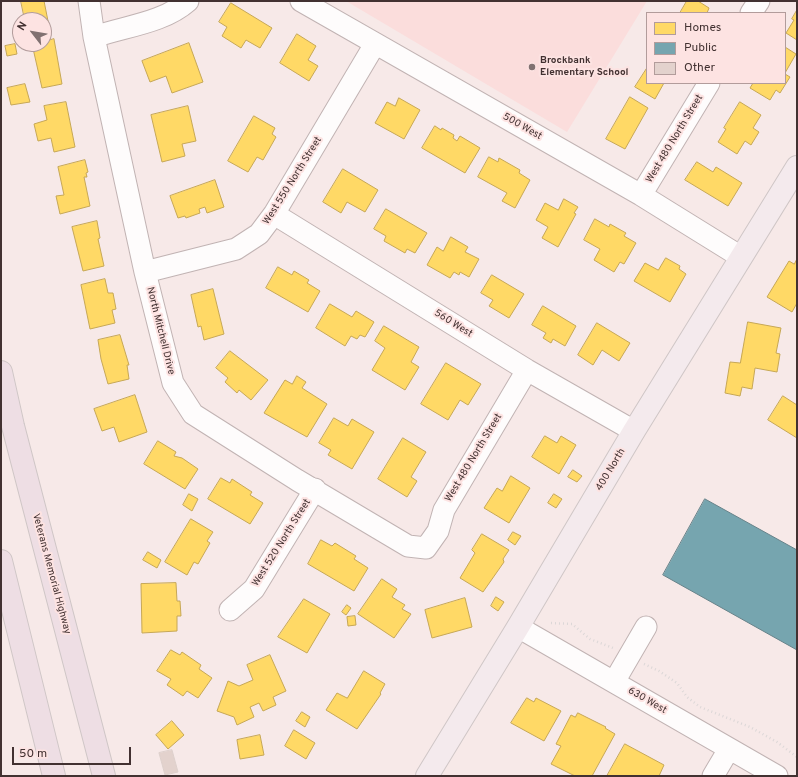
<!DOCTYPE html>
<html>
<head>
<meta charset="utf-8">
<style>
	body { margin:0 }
	#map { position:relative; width:798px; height:777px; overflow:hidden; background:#f7e9e8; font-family:Overpass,sans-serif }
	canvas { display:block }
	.frame { position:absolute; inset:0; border:2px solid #423131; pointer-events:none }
	.legend { position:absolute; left:646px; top:12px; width:140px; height:72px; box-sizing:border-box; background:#fde3e2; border:1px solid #b29c9b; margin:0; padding:5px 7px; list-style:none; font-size:12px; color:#423131 }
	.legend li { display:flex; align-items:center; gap:8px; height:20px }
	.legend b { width:20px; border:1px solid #b29c9b }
	.north { position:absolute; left:12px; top:12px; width:40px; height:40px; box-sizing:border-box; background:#fde3e2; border:1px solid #b29c9b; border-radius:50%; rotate:301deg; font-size:11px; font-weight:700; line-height:16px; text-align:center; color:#423131 }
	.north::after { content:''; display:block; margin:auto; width:14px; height:18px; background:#817171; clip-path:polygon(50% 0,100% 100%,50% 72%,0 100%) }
	.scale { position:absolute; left:12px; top:747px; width:119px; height:18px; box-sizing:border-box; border:2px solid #423131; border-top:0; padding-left:5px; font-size:12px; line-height:14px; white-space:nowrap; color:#423131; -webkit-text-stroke:3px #fde3e2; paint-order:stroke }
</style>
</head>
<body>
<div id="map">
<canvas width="798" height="777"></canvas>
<div class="frame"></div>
<ul class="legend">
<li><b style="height:11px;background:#ffd966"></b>Homes</li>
<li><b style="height:11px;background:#76a5af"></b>Public</li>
<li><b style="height:11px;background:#e3d2cd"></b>Other</li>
</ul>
<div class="north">N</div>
<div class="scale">50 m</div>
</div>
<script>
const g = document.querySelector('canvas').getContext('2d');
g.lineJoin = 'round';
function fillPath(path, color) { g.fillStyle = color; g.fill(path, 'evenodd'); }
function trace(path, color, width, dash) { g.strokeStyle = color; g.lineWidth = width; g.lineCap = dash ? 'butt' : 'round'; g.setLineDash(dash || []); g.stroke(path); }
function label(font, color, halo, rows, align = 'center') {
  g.font = font + ' Overpass,sans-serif'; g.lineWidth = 4; g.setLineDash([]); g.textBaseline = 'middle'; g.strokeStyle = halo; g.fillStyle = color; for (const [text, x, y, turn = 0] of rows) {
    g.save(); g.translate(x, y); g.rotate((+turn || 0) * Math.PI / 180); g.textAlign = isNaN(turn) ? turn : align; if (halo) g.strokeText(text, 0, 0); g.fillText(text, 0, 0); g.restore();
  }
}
const built = new Path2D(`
	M346,1H647L567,132Z`);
const homes = new Path2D(`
	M21,1H44L49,26L44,28V20H25Z
	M687,1H698L709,8L707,13H680Z
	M231,3L272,28L260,48L246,40L241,48L222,36L227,27L219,22Z
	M797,10V40L786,33L794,20L792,19Z
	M297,34L316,46L308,60L318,66L309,81L280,63Z
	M54,39L62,84L42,88L32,44H44V42Z
	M189,43L203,82L172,93L166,76L150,82L142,61Z
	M15,44L17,54L7,56L5,46Z
	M785,47L796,54L785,73Z
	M647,68V83H664L655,99L635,87Z
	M785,74L790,77L780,93L776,90L770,100L750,88L753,83H785Z
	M25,84L30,102L11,105L7,88Z
	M630,97L648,108L625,149L606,139Z
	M399,98L420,110L404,139L375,123L387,102L395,106Z
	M66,102L75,147L54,152L51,138L38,141L34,124L47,120L44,106Z
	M740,102L761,115L753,128L759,132L751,145L745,141L737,154L718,142L726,129L724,128Z
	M188,106L196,141L182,144L185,156L162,162L151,115Z
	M254,116L275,128L272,134L276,137L263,160L257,157L248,172L228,161Z
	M435,126L441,130L442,128L454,135L453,138L457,141L460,136L480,148L465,173L422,148Z
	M489,157L498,162L499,158L520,170L519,173L530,180L515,208L502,201L507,193L478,177Z
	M85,160L88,172L86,173L87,177H84L90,206L60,214L56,196L64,195L58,167Z
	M697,162L713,172L716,167L742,183L728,206L685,180Z
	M343,169L378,190L365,212L347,202L341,213L323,202Z
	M215,180L224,207L207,213L205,207L199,209L200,213L186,218L185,216L178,218L170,196Z
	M564,199L578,207L574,213L576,214L558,247L542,238L548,227L536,220L545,203L558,210Z
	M386,209L427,233L415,253L407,249L405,253L384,241L386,236L374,229Z
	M595,219L609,227L610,224L626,233L624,236L636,243L624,264L620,262L614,272L594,260L600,249L584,240Z
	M97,221L100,238L98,239L104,266L83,271L72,227Z
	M451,237L468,247L465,252L479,259L469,277L460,272L459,275L454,272L450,278L427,265L437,247L443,251Z
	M666,258L680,266L679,269L686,274L670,302L634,281L645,263L658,270Z
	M797,259V303L792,312L767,297L789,261L794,264Z
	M278,267L292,275L294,271L309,280L307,283L320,291L308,312L266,288Z
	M492,275L524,294L509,318L489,306L493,300L481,293Z
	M105,279L108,293H113L116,309L112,310L115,323L90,329L81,285Z
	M213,289L224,334L204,340L201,326L198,327L191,295Z
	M330,304L352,317L356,311L374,322L365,337L360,335L357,339L351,336L345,346L316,328Z
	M543,306L576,326L565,346L553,339L551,343L543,338L546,333L532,325Z
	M748,322L781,328L776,353L780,354L777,372L755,368L752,389L742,387L740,396L725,393L730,362L740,363Z
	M597,323L630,343L619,361L602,350L593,365L578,355Z
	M384,326L419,347L411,362L419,367L405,390L372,370L385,348L375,341Z
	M120,335L129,365H127L129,379L108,384L101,359L98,340Z
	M230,351L268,380L251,400L239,390L237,393L225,382L228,378L216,368Z
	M446,363L481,384L468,405L460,400L448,420L421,404Z
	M297,376L306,382L302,388L327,404L307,437L264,413L285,380L292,384Z
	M135,395L147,432L119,442L114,427L102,431L94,409Z
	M783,396L797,405V438L768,420Z
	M334,418L348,426L352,419L374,432L352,469L328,455L331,450L319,443Z
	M545,436L557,443L561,436L576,445L559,474L532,457Z
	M403,438L426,452L411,477L417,481L407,497L378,479Z
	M158,441L176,452L174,456L182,458L198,469L185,489L144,464Z
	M573,470L582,476L577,482L568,477Z
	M511,476L530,488L509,523L484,508L497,488L502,491Z
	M221,478L230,483L232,479L252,492L250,495L263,503L250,524L208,499Z
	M189,494L198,499L192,511L183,505Z
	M554,494L562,499L556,508L548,503Z
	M191,519L213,532L207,541L210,543L198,564L194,562L187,575L165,562Z
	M513,532L521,536L515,545L508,540Z
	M482,534L509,550L503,559L504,562L483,592L460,578L475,553L472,550Z
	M321,540L332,546L335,543L356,556L354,559L368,568L354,591L308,564Z
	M148,552L161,560L157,568L143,560Z
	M382,579L397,589L392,597L405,605L402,609L411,614L394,638L358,614Z
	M176,583L177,601H180L181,616H177V631L142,633L141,584Z
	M496,597L504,602L498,611L491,606Z
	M465,598L472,627L432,638L425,610Z
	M304,599L330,614L307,653L278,637Z
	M347,605L351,608L346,615L342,612Z
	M355,616L356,625L348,626L347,617Z
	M171,650L180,655L182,652L201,665L199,669L212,678L198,698L187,691L183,696L167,685L171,679L157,671Z
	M270,655L286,691L273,697L276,705L263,711L259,703L250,707L254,717L237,725L234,717L217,711L228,681L239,686L253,680L247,665Z
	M364,671L385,684L380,693L381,694L357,729L326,710L337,693L347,698Z
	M527,698L534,702L536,698L561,711L544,741L511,723Z
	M302,712L310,717L305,727L296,721Z
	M578,713L606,727L605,728L615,734L592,776H575L551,764L561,746L556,744L571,715L575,717Z
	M172,721L184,735L168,749L156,735Z
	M294,730L315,743L306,759L285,746Z
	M260,735L264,755L240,759L237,740Z
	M625,744L664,765L659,776H607Z`);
const public = new Path2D(`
	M705,499L797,550V650L663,575Z`);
const building = new Path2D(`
	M172,750L178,772L165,775L159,753Z`);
const path = new Path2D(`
	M551,623L572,624L590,639L613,648
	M644,664L659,671L677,683L687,697L700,707L750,727L777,742L797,757`);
const minor = new Path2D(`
	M89,1L94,37L145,272L173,383L193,414L297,480L408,546L426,548L438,531L444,510L527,370
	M301,1L641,195L741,257
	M751,13L759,1
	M94,37C126,26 163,23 188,1
	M641,195L709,83
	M274,214L527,370L634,431
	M145,272L236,249L259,234L274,214L375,44
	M230,610L254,589L315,489
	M518,627L777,776
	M614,682L646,627
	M713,776L729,749`);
const major = new Path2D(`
	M427,776L518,627L634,431L797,167`);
const highway = new Path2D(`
	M1,372L13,426L104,776
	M1,561L54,776`);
const markers = [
	[532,67,4,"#817171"]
];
const poiNames = [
	["Brockbank",540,61],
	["Elementary School",540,73]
];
const streetNames = [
	["500 West",522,127,30],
	["West 480 North Street",675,139,-59],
	["West 550 North Street",293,181,-58],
	["560 West",453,324,32],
	["North Mitchell Drive",160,331,76],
	["West 480 North Street",474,458,-59],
	["400 North",611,470,-59],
	["West 520 North Street",282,543,-58],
	["Veterans Memorial Highway",51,574,75],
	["630 West",647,701,30]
];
fillPath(built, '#fbdddc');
fillPath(homes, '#ffd966');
trace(homes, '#c6a756', 1);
fillPath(public, '#76a5af');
trace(public, '#668289', 1);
fillPath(building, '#e3d2cd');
trace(building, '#ddd0cc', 1);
trace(minor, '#c1b3b3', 23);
trace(major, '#cfc6c6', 24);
trace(highway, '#cfc6c6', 24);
trace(path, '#dcd7d7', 2.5, [1, 3]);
trace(minor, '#fefcfc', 21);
trace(major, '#f4eaed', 22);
trace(highway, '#eedee4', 22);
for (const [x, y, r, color] of markers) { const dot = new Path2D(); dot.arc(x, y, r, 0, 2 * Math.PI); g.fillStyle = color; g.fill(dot); trace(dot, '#fde3e2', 1.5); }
label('bold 10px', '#423131', '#fde3e2', poiNames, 'left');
label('10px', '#423131', '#fde3e2', streetNames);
</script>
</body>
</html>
